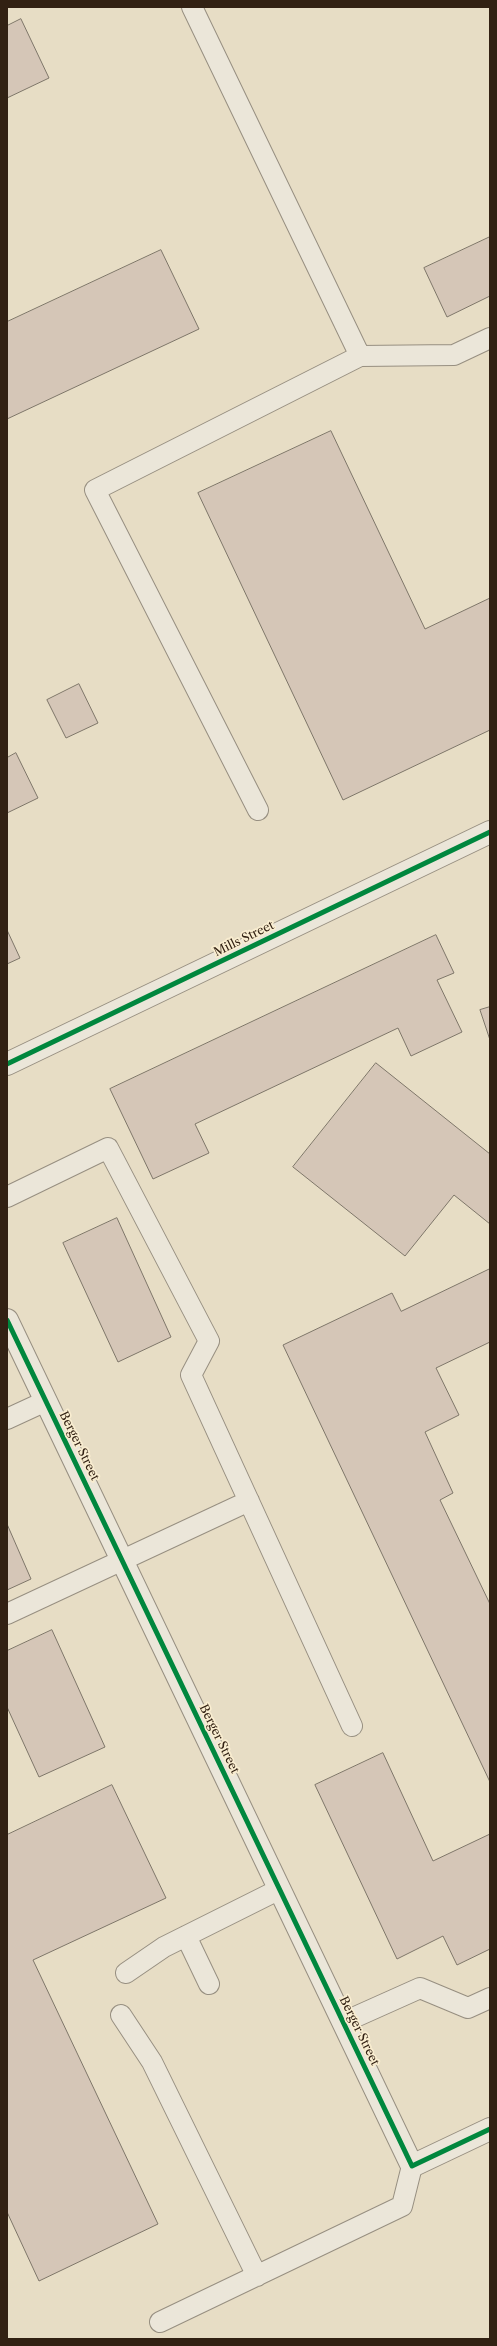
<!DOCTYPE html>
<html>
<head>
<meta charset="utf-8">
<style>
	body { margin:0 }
	#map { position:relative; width:497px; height:2346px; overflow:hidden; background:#e7ddc5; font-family:"Libre Caslon Text",serif }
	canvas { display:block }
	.frame { position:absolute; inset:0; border:8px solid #322113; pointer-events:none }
</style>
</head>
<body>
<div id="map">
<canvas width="497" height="2346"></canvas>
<div class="frame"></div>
</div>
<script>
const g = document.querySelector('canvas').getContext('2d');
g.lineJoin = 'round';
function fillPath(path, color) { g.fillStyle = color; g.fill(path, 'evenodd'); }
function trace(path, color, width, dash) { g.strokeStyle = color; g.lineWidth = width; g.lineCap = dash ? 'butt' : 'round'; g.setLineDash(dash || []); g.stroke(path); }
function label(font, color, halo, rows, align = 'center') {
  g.font = font + ' "Libre Caslon Text",serif'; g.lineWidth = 3.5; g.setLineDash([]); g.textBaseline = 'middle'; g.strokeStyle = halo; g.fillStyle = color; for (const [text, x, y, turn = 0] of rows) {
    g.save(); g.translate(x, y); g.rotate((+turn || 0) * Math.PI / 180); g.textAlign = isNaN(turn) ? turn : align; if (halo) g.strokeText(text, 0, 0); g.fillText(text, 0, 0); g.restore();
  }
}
const building = new Path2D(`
	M21,19L49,78L7,98V26Z
	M490,237V296L447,317L424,268Z
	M161,250L199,329L7,419V322Z
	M331,431L425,629L490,598V730L343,800L198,493Z
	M79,684L98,723L66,738L47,700Z
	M16,753L38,798L7,813V758Z
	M7,930L20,958L7,964Z
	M436,935L454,973L437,980L462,1032L411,1056L398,1028L195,1124L209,1153L153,1179L110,1089Z
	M490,1007V1040L480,1010Z
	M376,1063L490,1154V1224L454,1195L405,1256L293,1167Z
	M117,1218L171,1337L118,1362L63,1243Z
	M490,1269V1342L436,1368L459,1415L425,1432L453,1493L440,1500L490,1604V1782L283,1345L392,1293L401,1311Z
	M7,1524L31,1579L7,1590Z
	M52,1630L105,1747L39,1777L7,1707V1651Z
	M383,1753L433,1861L490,1834V1949L457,1965L443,1936L397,1959L315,1785Z
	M112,1785L166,1898L33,1960L158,2224L39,2281L7,2212V1835Z`);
const service = new Path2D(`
	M192,7L360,356L454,355L490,338
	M258,810L95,490L360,356
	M7,1197L108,1148L209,1341L191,1375L352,1726
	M7,1419L46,1401
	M7,1614L249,1501
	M186,1936L209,1984
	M126,1973L164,1947L280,1889
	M121,2015L152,2062L257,2276
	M344,2022L420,1988L468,2008L490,1998
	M160,2322L402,2206L412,2166`);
const minor = new Path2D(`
	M7,1064L490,832
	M7,1320L412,2166L490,2129`);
const cycleway = new Path2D(`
	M7,1064L490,832
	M7,1320L412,2166L490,2129`);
const streetNames = [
	["Mills Street",244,939,-26],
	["Berger Street",79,1446,64],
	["Berger Street",219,1739,64],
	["Berger Street",359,2031,64]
];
fillPath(building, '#d5c6b7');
trace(building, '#7e7669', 1);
trace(service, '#978f81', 22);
trace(minor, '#978f81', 24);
trace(service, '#ebe6d9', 20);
trace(minor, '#ebe6d9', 22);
trace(cycleway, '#00873e', 5);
label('12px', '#322113', '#f9edd0', streetNames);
</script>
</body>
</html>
